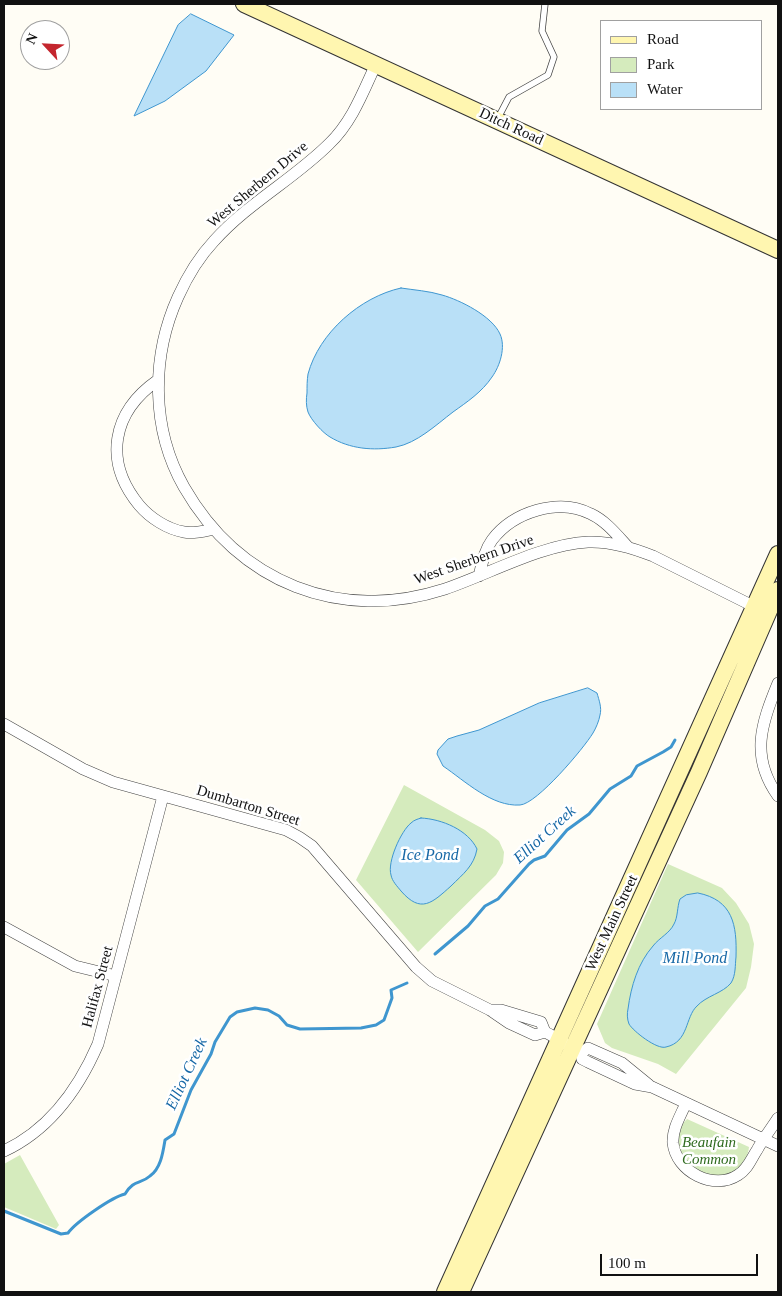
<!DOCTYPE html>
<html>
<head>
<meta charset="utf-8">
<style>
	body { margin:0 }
	#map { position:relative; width:782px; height:1296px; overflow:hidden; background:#fffdf5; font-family:Georgia,serif }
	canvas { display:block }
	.frame { position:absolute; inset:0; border:5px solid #111; pointer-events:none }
	.legend { position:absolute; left:600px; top:20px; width:162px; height:90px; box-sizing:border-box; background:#fff; border:1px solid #a0a0a0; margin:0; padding:6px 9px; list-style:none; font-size:15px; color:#111 }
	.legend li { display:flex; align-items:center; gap:10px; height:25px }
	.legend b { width:25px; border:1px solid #a0a0a0 }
	.north { position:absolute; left:20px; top:20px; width:50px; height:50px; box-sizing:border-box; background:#fff; border:1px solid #a0a0a0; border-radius:50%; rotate:295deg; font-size:14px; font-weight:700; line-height:20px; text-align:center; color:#111 }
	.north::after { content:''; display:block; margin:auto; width:18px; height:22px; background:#c4262e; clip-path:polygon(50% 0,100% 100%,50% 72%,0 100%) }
	.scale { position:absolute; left:600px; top:1254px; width:158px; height:22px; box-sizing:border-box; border:2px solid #111; border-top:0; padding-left:6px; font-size:15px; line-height:18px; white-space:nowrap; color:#111; -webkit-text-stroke:4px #fff; paint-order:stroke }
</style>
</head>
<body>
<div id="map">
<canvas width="782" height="1296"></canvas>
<div class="frame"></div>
<ul class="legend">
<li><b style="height:6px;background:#fff6b0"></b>Road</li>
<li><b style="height:14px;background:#d5ebbd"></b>Park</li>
<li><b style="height:14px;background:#b9e0f7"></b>Water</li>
</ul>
<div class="north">N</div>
<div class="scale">100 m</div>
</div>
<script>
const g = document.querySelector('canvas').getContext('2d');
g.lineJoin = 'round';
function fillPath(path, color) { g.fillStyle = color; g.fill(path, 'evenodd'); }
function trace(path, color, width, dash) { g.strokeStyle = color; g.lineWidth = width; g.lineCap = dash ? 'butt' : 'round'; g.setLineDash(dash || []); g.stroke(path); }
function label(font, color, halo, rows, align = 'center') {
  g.font = font + ' Georgia,serif'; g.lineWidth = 5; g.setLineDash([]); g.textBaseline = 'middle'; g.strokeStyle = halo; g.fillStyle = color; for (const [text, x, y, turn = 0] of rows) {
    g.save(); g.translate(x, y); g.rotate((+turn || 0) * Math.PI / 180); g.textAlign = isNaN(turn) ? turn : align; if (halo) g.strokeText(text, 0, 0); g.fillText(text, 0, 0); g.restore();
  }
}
const green = new Path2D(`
	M404,785L485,830L499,841L504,852L503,863L496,875L418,952L356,880Z
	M668,864L722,888L736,903L749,924L754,944L751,967L746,988L676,1074L658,1064L612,1048L605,1043L597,1024Z
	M687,1119L749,1147C747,1167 729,1180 710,1176C685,1170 666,1138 687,1119Z
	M20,1155L59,1225L56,1229L4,1207V1164Z`);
const water = new Path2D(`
	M191,14L234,35L206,71L165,101L134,116L178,25Z
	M401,288C414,290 429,291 442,295C460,300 492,316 500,334C506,347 500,366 492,377C482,392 467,402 453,412C436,425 417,443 396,447C373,451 350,449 330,437C323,433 311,420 308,412C306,406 306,399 307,393C307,387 307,380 308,374C319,333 360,297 401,288Z
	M588,688L597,693C599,700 602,708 600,715C599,721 596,728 593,733C584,748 537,804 520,805C492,807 465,781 443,766L437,754L438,750L448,739L457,736L479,730L539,703Z
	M421,818C442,819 468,830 477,849C474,866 463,874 451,886C432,903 421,914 401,891C397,886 392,881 391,875C387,862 401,831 411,823C414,820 418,819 421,818Z
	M698,893C733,900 737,925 736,957C735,965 736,975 731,983C723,993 706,996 697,1006C685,1017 689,1042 666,1047C657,1050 633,1031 629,1024C627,1019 627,1013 628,1009C631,986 638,963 653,946C659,938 670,933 674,924C678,917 677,907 680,899L686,895Z`);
const stream = new Path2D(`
	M435,954L468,926L485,906L498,899L529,864L534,860L545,856L567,830L589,814L610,789L631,776L637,766L663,752L671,747L675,740
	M4,1211L61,1234L68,1233C76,1222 112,1197 125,1194C134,1179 140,1185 150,1176C161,1168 163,1152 165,1140L174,1134L191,1090L211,1054L215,1042L230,1017L237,1012L255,1008L268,1010L279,1016L287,1025L300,1029L361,1028L376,1025L384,1020L392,998L391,990L407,983`);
const lane = new Path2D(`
	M498,118L509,97L548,75L554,57L542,31L545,4`);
const street = new Path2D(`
	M376,64C363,92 352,122 329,144C294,179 248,203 214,241C199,257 187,277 178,297C151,357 151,429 184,487C239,583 340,623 445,589C489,574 543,544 588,542C610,541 633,548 653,556L759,609
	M158,380C112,412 103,461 139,505C150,518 167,529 184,532C194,534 204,531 214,529
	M479,576C482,564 484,551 492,540C513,512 559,497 591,514C606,521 617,535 628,547
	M778,683C761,724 750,757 778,796
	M4,724L83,769L113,782L286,830L299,837L312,846L416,967L432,981L490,1010L509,1023L535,1035L545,1032C558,1038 568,1047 581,1053L582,1059L588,1062L635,1084L652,1087L778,1146
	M4,927L75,966L116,976
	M490,1010H501L541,1022L545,1032
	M581,1053L588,1048L622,1063L649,1085
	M686,1103C681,1115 672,1129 673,1143C676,1172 714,1191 738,1175C748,1169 751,1159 757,1150C763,1139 771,1129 778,1118
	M4,1151C49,1130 79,1088 98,1044L163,796`);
const secondary = new Path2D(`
	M244,4L778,250
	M445,1292L778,554
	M461,1292L699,772L778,590`);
const streetNames = [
	["Ditch Road",511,127,25],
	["West Sherbern Drive",258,185,-40],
	["West Sherbern Drive",474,560,-19],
	["Dumbarton Street",248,806,17],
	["West Main Street",612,923,-65],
	["Halifax Street",98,987,-75]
];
const parkNames = [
	["Beaufain",709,1143],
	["Common",709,1160]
];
const waterNames = [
	["Elliot Creek",545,835,-42],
	["Ice Pond",430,856],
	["Mill Pond",695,959],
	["Elliot Creek",187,1074,-65]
];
fillPath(green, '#d5ebbd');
fillPath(water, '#b9e0f7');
trace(water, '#3f96cf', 1);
trace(stream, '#3f96cf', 3);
trace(lane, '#444', 7);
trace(street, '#444', 12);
trace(secondary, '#333', 18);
trace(lane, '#fff', 5.5);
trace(street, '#fff', 11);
trace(secondary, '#fff6b0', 16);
label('15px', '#111', '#fff', streetNames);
label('italic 15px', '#2f6b1f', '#fff', parkNames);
label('italic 16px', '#1768a6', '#fff', waterNames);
</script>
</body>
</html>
